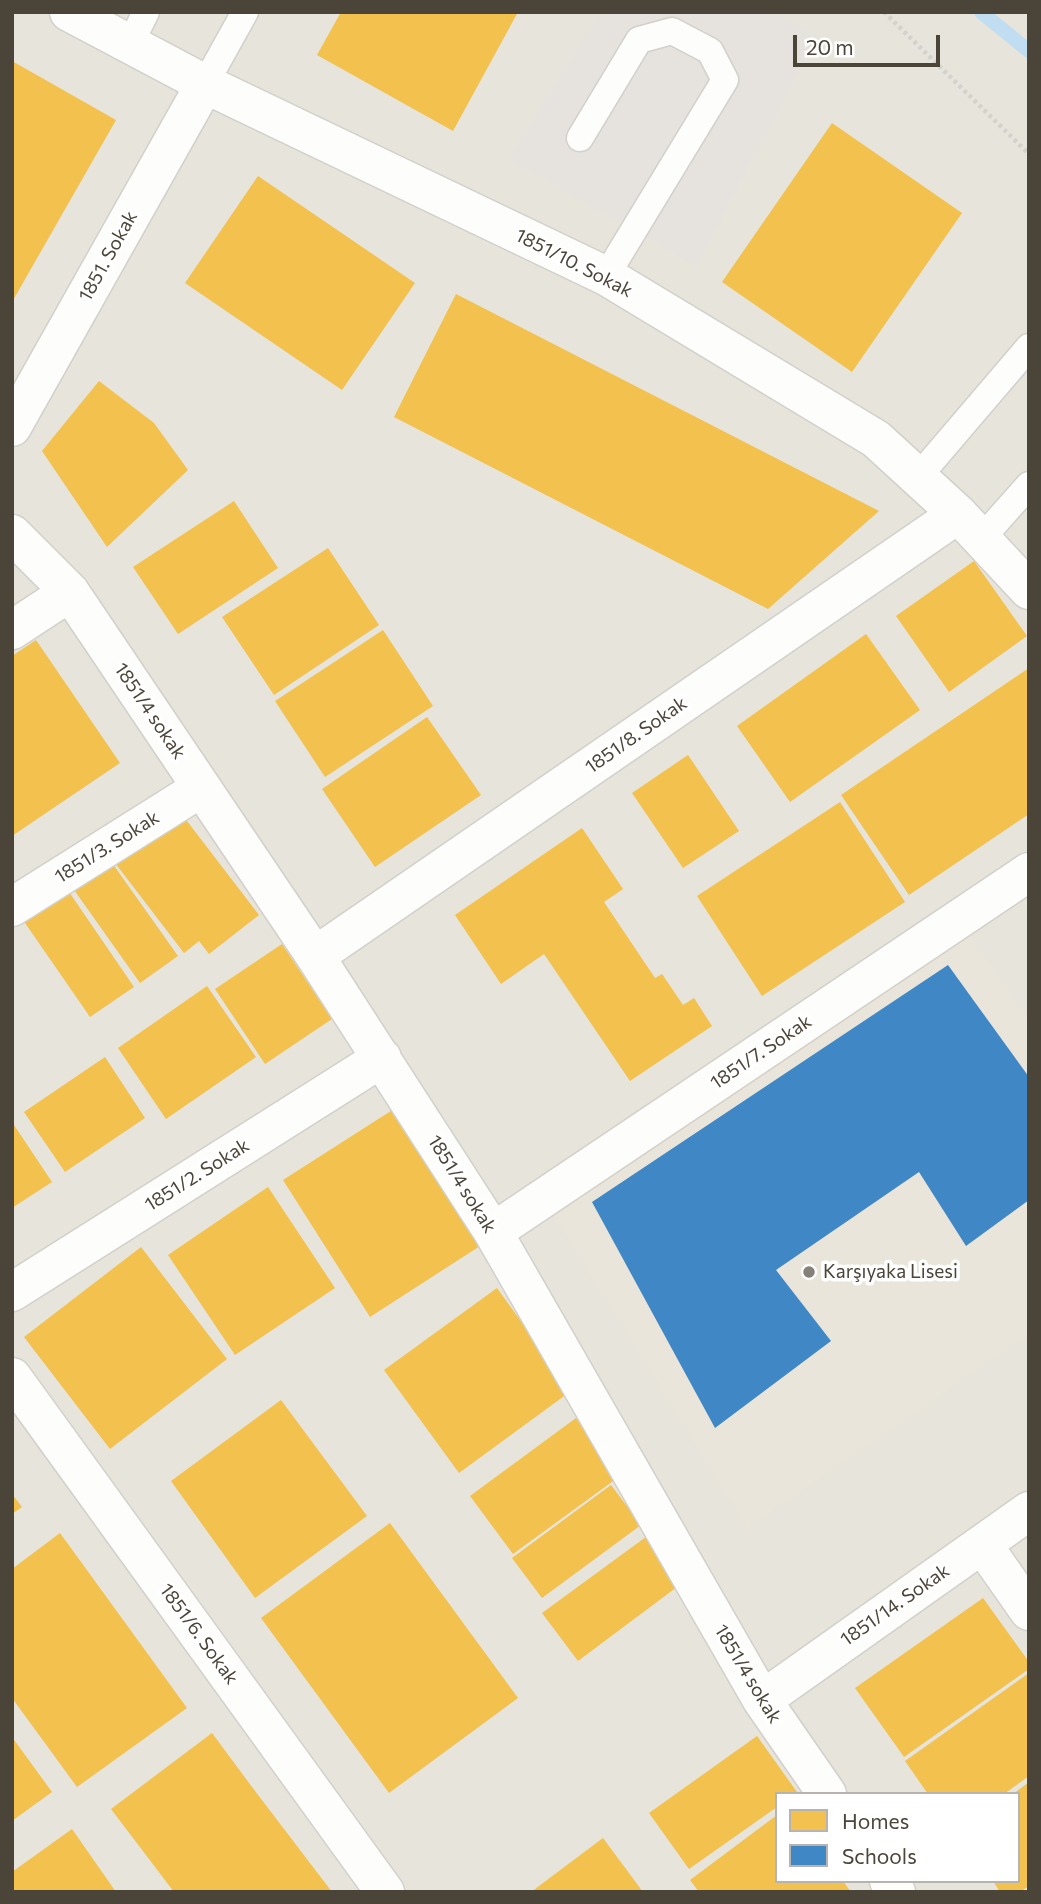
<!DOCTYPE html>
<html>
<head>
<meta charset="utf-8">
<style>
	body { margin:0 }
	#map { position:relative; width:1041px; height:1904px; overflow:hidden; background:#f4f2ee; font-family:Commissioner,sans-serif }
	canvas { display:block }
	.frame { position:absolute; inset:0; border:14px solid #4b4439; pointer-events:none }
	.legend { position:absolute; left:775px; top:1792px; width:245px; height:91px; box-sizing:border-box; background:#fff; border:2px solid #b7b4b0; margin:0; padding:9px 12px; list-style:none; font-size:21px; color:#4b4439 }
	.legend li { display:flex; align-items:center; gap:14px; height:35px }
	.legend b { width:35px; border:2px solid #b7b4b0 }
	.scale { position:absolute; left:793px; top:35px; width:147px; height:32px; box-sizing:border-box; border:4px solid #4b4439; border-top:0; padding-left:9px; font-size:21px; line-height:24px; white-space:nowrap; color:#4b4439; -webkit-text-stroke:5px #fff; paint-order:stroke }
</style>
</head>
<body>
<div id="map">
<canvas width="1041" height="1904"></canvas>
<div class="frame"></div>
<ul class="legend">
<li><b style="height:19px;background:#f2c14e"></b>Homes</li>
<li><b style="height:19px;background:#3f88c5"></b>Schools</li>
</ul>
<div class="scale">20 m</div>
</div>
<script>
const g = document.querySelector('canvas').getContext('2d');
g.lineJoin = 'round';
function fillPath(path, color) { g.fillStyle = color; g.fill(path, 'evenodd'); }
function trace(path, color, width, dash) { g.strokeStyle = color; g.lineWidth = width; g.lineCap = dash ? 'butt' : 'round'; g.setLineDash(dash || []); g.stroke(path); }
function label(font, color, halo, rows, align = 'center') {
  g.font = font + ' Commissioner,sans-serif'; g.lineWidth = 7; g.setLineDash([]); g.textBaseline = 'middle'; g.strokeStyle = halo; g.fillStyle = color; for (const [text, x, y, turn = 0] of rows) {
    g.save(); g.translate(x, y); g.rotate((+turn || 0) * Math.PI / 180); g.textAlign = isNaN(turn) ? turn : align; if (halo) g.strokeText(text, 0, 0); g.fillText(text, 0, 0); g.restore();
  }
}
const residential = new Path2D(`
	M12,12H1029V1892H12ZM777,1794H1018V1881H777Z`);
const education = new Path2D(`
	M970,935L1029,1021V1334L747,1528L551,1210Z`);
const parking = new Path2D(`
	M601,12H772L818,36L696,266L508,159Z`);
const homes = new Path2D(`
	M341,12H518L453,131L317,55Z
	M12,61L116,120L12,302Z
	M832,123L962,213L852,372L722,282Z
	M258,176L415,283L342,390L185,283Z
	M456,294L879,511L768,609L394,417Z
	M99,381L154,423L188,470L107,547L42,451Z
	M234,501L278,568L178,634L133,567Z
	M328,548L379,625L274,695L222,617Z
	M974,561L1027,636L949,692L896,616Z
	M383,630L433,706L325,777L275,701Z
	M866,634L920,710L790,802L737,726Z
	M36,640L120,763L12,836V656Z
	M1029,668V814L909,895L841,795Z
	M427,717L481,795L375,867L322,789Z
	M688,755L739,831L683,868L632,793Z
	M840,802L905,902L762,996L697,896Z
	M177,808L259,915L209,954L199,941L184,953L112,859Z
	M582,828L623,889L604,902L655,978L662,974L683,1005L694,998L712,1026L630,1081L544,954L501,984L455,915Z
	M110,860L178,956L140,983L72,887Z
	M67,889L134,987L90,1017L23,920Z
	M282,944L332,1019L265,1064L215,989Z
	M207,986L256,1057L166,1119L118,1048Z
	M105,1057L145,1118L65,1172L24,1112Z
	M394,1109L480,1246L370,1317L283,1180Z
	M12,1122L52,1182L12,1208Z
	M268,1187L335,1288L235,1355L168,1255Z
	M141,1247L227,1359L110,1449L24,1337Z
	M497,1288L571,1391L459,1473L384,1370Z
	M281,1400L367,1516L255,1598L171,1481Z
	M576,1418L620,1476L513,1554L470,1496Z
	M611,1485L641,1525L542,1598L512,1558Z
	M12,1494L22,1507L12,1514Z
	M390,1523L518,1698L389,1793L261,1618Z
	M60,1533L187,1708L77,1787L12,1698V1569Z
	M650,1534L685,1581L578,1661L542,1613Z
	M983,1598L1029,1662V1669L904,1757L855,1688Z
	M1029,1673V1776L1004,1794H928L905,1761Z
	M212,1733L252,1787L332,1892H174L111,1809Z
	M757,1736L797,1792L777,1794V1807L689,1869L649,1813Z
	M12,1737L52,1792L12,1821Z
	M1029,1782V1886L1020,1892H1000L993,1881H1018V1794H1013Z
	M777,1815V1881H843L851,1892H699L690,1880Z
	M72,1829L116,1892H12V1872Z
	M603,1838L643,1892H531Z`);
const schools = new Path2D(`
	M948,965L1029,1077V1200L966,1246L919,1172L776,1270L831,1341L715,1428L592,1202Z`);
const stream = new Path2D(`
	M981,12L1029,51`);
const path = new Path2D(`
	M884,12L1029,154`);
const service = new Path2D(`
	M130,44L146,12
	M205,84L245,12
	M580,138L639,40L672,31L710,51L725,80L606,276
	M918,477L1029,347
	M981,539L1029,485`);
const minor = new Path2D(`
	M69,12L205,84L606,276L876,439L958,514L1029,590
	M12,427L205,84
	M12,534L70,592L315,956L493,1232L762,1700L827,1794
	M12,630L70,592
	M12,907L201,788
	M315,956L958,514
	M493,1232L1029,872
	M12,1292L382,1058
	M12,1377L385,1892
	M982,1544L1029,1611
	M762,1700L1029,1511
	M889,1881L896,1892`);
const markers = [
	[809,1272,7,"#868178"]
];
const streetNames = [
	["1851. Sokak",108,256,-61],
	["1851/10. Sokak",574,263,27],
	["1851/4 sokak",150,711,56],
	["1851/8. Sokak",636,735,-35],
	["1851/3. Sokak",107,847,-32],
	["1851/7. Sokak",761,1052,-34],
	["1851/2. Sokak",197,1175,-32],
	["1851/4 sokak",462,1184,58],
	["1851/14. Sokak",895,1605,-35],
	["1851/6. Sokak",199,1634,54],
	["1851/4 sokak",748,1674,59]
];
const poiNames = [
	["Karşıyaka Lisesi",823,1272]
];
fillPath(residential, '#e7e4dc');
fillPath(education, '#eae5da');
fillPath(parking, '#e6e3df');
fillPath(homes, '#f2c14e');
fillPath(schools, '#3f88c5');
trace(stream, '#c0ddf1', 14);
trace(service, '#d2d0cb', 29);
trace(minor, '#d2d0cb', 41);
trace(path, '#d3d2cc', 4.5, [3.5, 3.5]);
trace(service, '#fdfdfc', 26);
trace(minor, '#fdfdfc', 38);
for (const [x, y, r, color] of markers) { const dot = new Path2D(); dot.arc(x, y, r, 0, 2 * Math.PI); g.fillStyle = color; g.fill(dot); trace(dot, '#fff', 2.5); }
label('19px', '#4b4439', '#fff', streetNames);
label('19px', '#4b4439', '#fff', poiNames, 'left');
</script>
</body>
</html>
